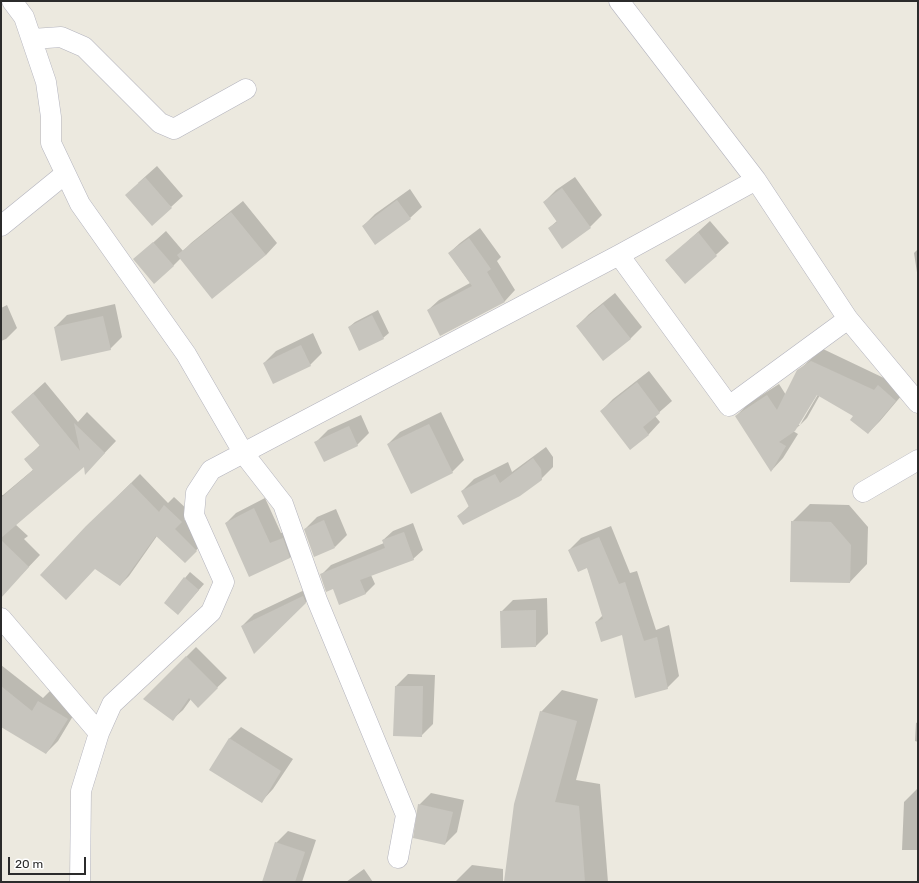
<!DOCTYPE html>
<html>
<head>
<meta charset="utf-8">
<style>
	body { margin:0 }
	#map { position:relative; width:919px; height:883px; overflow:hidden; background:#ece9df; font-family:Rubik,sans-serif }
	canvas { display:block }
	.frame { position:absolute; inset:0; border:2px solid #2b2b2b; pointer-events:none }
	.scale { position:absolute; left:8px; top:857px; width:78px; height:18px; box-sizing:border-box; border:2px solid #2b2b2b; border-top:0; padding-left:5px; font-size:12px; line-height:14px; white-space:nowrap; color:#2b2b2b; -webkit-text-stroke:3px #fff; paint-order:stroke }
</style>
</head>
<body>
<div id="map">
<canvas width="919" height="883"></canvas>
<div class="frame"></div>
<div class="scale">20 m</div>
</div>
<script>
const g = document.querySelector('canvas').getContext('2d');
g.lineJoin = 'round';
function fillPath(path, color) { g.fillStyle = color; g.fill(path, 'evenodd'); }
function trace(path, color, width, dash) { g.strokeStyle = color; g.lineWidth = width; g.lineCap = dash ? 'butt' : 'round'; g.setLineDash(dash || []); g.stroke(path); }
const shadow = new Path2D(`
	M157,166L183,196L171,207L138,183Z
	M575,177L602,215L590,227L549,228L557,221L544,202L556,190Z
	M410,189L422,207L410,218L363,226L375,214Z
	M243,201L277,243L266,255L181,258L173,266L135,259L166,231L183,251L191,243Z
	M710,221L729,243L685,283L666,261Z
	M480,228L501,257L497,261L515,290L505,301L441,335L428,310L439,300L470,283L449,253L460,243Z
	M918,249V279L914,253Z
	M615,293L642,327L630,339L577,326L589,314Z
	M115,304L122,337L110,349L55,327L67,315Z
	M7,305L17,328L6,339L1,341V308Z
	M378,310L389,333L383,338L349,327L355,322Z
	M313,333L322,353L310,365L264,363L276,351Z
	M823,349L907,389L880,421L868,433L854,416L820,395L807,418L800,425L820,391L818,390L797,425H800L793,431L798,434L783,458L772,470L736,416L748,404L779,384L786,395L798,371L811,359Z
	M649,371L672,401L655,416L660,422L649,434L630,449L601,411L613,399Z
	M45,382L78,422L87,412L116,441L97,461L84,465L15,524L28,536L24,539L40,555L22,574L1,578V495H3L34,469L25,460L40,445L12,412Z
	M441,412L464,460L452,472L388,444L400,432Z
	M361,415L369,433L357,445L316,442L328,430Z
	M546,447L553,457V467L541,479L459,516L469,506L462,491L474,479L508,462L512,472Z
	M140,474L168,503L174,497L190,512L184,519L205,541L185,562L157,536L129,576L120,585L87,527Z
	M265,498L281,533L293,528L300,547L290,558L226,523L236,513Z
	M810,504L849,505L868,527L867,564L850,582L792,522Z
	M336,509L347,535L335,547L305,529L317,517Z
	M413,523L423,550L413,559L371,575L375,584L365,594L333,588L321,575L331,565L384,543L383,540L393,531Z
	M611,526L630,573L637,571L656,630L669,625L679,676L667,688L623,634L596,622L603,615L587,567L569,550L581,538Z
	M190,572L204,584L178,614L185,578Z
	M315,585L317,590L305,603L242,626L254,614Z
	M547,598L548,634L536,646L501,612L513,600Z
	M196,647L227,678L198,706L191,699L183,710L173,719L144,699Z
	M1,665L43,698L51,690L79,706L58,741L46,753L1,726Z
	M408,674L435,675L433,724L421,736L394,735L396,686Z
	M562,690L598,699L576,780L600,784L608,882H505L541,712Z
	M918,722V742L915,741L916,723Z
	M241,727L293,759L273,789L262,801L229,739Z
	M918,788V850H902L904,802Z
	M431,793L464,800L457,832L445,844L419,805Z
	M288,831L316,840L302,882H263L276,843Z
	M472,865L503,869V882H455Z
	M364,869L373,882H346Z`);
const building = new Path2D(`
	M145,177L172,208L152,226L125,195Z
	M562,188L591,228L562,249L548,228L557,222L543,202Z
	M397,200L411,219L375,245L362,226Z
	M231,212L266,255L212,299L177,255Z
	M698,232L717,256L685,284L665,260Z
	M469,238L491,269L487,272L505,302L440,336L427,310L472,286L448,253Z
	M153,242L174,266L154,284L133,259Z
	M603,304L631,339L603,361L576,326Z
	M372,315L384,339L359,351L348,327Z
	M103,316L111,350L61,361L54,327Z
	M301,345L311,366L273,384L263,363Z
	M811,361L874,390L878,385L896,401L868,434L850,420L853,416L817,395L795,431L779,442L786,446L771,472L735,416L767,395L777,410L797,370Z
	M637,382L660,413L643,427L649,435L630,450L600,411Z
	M33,393L80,451L74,423L105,453L85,475L84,467L1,538V498L33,470L24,459L40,446L11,412Z
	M429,424L453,473L411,494L387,444Z
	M349,426L358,446L324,462L314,442Z
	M533,458L541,469L542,480L520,496L463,525L457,516L469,507L461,491L495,474L500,483Z
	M131,483L159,512L164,505L182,522L175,529L197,551L185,563L156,536L120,586L95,569L66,600L40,575L86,526Z
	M254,508L270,543L283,538L290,558L249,577L225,523Z
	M324,520L335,548L314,557L304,529Z
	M791,521L831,522L851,545L850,583L790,582Z
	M404,532L414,560L360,580L366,594L339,605L333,589L326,592L320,574L385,548L382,540Z
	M599,537L619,584L625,582L644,641L657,637L668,689L635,698L622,635L601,642L595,622L603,619L587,568L578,572L568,550Z
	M1,540L29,567L1,598Z
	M184,577L199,590L178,615L164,603Z
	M303,596L306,603L254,654L241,626Z
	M536,610V647L501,648L500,611Z
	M186,656L218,688L198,708L189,698L173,721L143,699Z
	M1,686L32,711L38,701L68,719L46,754L1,727Z
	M395,686H423L422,737L393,736Z
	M540,711L577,721L555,802L579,806L585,882H504L514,804Z
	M229,738L281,771L262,803L209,770Z
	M418,804L453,812L445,845L413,838Z
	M275,842L305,852L295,882H262Z`);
const minor = new Path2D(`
	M12,1L24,17L46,82L51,117V143L80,204L186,354L244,454L283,504L317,600L406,815L398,858
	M619,1L756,180L848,319L918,403
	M32,39L61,37L84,47L160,123L174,129L246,89
	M1,226L65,174
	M619,255L729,406L848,319
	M863,492L918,460
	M1,618L99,733
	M80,882L81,791L99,733L112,704L211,612L224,582L194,515L196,493L211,470L619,255L756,180`);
fillPath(shadow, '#0003');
fillPath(building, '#c7c5be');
trace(minor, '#b3b3bd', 21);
trace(minor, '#fff', 20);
</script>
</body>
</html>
